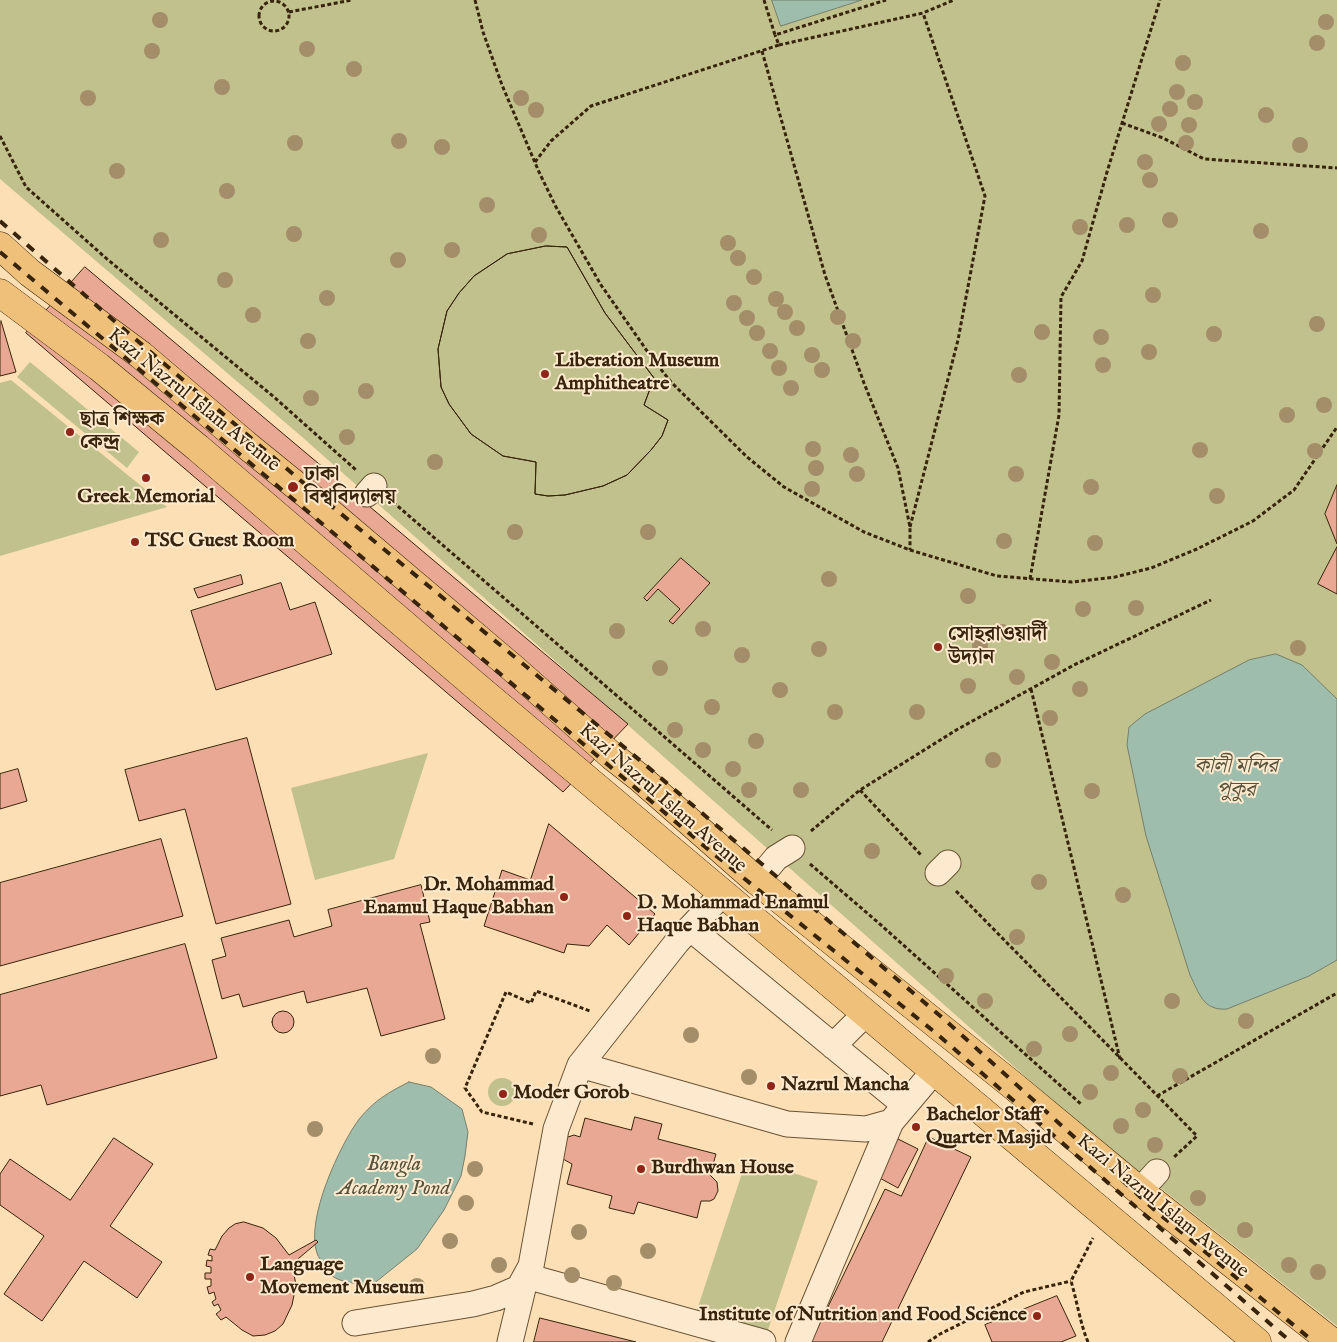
<!DOCTYPE html>
<html>
<head>
<meta charset="utf-8">
<style>
	body { margin:0 }
	canvas { display:block; background:#fcdfb4 }
</style>
</head>
<body>
<canvas width="1337" height="1342"></canvas>
<script>
const g = document.querySelector('canvas').getContext('2d');
g.lineJoin = 'round';
function fillPath(path, color) { g.fillStyle = color; g.fill(path, 'evenodd'); }
function trace(path, color, width, dash) { g.strokeStyle = color; g.lineWidth = width; g.lineCap = dash ? 'butt' : 'round'; g.setLineDash(dash || []); g.stroke(path); }
function label(font, color, halo, rows, align = 'center') {
  g.font = font + ' "IM FELL English","Noto Serif Bengali",serif'; g.lineWidth = 4; g.setLineDash([]); g.textBaseline = 'middle'; g.strokeStyle = halo; g.fillStyle = color; for (const [text, x, y, turn = 0] of rows) {
    g.save(); g.translate(x, y); g.rotate((+turn || 0) * Math.PI / 180); g.textAlign = isNaN(turn) ? turn : align; if (halo) g.strokeText(text, 0, 0); g.fillText(text, 0, 0); g.restore();
  }
}
const green = new Path2D(`
	M0,0H1337V1326L1080,1125L301,436L0,179Z
	M30,362L139,452L127,468L17,377Z
	M11,380L167,507L0,556V383Z
	M428,753L394,859L315,880L291,788Z
	M488 1092a14 14 0 1 1 28 0a14 14 0 1 1-28 0Z
	M747,1158L818,1181L767,1333L697,1310Z`);
const water = new Path2D(`
	M772,0H862L781,26Z
	M1276,654L1302,665L1337,699V960L1309,976L1227,1009C1203,1011 1199,993 1190,975L1146,836L1127,745L1129,727L1145,714L1249,660Z
	M409,1082L431,1087L462,1109L468,1132L465,1156L461,1176L444,1210L417,1249L372,1285C361,1284 341,1283 332,1276C329,1273 327,1269 325,1266C323,1262 318,1258 317,1253C305,1220 340,1144 360,1118C375,1100 389,1092 409,1082Z`);
const building = new Path2D(`
	M546,246L567,247L605,313L654,378L644,405L668,420L662,436L651,450L627,475L603,486L565,495L548,496L535,494L536,462L503,456L471,434L449,404L441,387L438,349L447,311L459,293L474,276L507,254Z
	M546,246L567,247L605,313L654,378L644,405L668,420L662,436L651,450L627,475L603,486L565,495L548,496L535,494L536,462L503,456L471,434L449,404L441,387L438,349L447,311L459,293L474,276L507,254Z
	M85,267L628,724L563,792L26,333Z
	M1,321L16,372L0,376V322Z
	M146,473L151,478L146,483L141,479Z
	M1337,485V544L1325,514Z
	M1337,547V594L1318,584Z
	M681,558L710,583L673,624L669,621L680,609L658,589L647,601L644,598Z
	M241,575L243,584L198,598L194,589Z
	M281,583L290,610L315,602L332,654L216,690L191,611Z
	M247,738L291,904L216,924L185,809L139,821L125,770Z
	M18,769L27,801L0,809V774Z
	M549,824L655,914L629,945L607,925L589,946L567,944L564,953L484,926L502,870L530,880Z
	M161,839L183,916L0,966V883Z
	M421,885L430,922L420,924L445,1019L381,1036L367,988L307,1003L304,991L243,1007L239,994L222,999L212,960L226,956L221,938L289,920L294,937L332,926L328,910Z
	M185,944L217,1058L47,1105L41,1085L0,1096V995Z
	M272 1022a11 11 0 1 1 22 0a11 11 0 1 1-22 0Z
	M635,1117L662,1124L658,1139L716,1154L710,1175L717,1182L718,1191L714,1199L710,1201H701L697,1218L638,1202L634,1214L609,1208L612,1196L567,1184L572,1164L563,1159L565,1138L574,1135L580,1137L585,1118L631,1130Z
	M929,1137L971,1157L882,1342H811L885,1189L901,1196Z
	M114,1138L153,1164L110,1226L162,1262L137,1298L84,1261L42,1321L4,1294L44,1236L0,1205V1174L10,1159L70,1200Z
	M896,1138L918,1149L898,1188L876,1176Z
	M244,1222L263,1228L276,1238L289,1255L316,1240L318,1242L292,1264L296,1285L292,1305L283,1324L275,1331L265,1335L253,1336L242,1330L226,1317L221,1320L216,1314L221,1310L218,1304L214,1306L212,1302L216,1299L214,1292L209,1294L207,1287L211,1286V1279H205V1273H211V1267L206,1266L207,1260L212,1261V1256L208,1255L210,1249L215,1250L222,1236L229,1228L235,1224Z
	M1057,1296L1076,1336L1061,1342H992L985,1325Z
	M540,1318L636,1342H534Z`);
const path = new Path2D(`
	M475,0L483,32L502,85L539,172L556,207L601,285L652,358L671,382L747,457L784,487L864,532L910,550L997,576L1072,582L1115,577L1151,568L1197,549L1253,521L1294,490L1337,427
	M764,0L775,35L886,0
	M259 16a15 15 0 1 1 30 0a15 15 0 1 1-30 0Z
	M289,12L352,0
	M779,45L923,13L954,0
	M762,51L825,275L864,383L898,468L910,527V550
	M1122,123L1163,138L1204,159L1337,168
	M0,136L26,187L107,259L274,397L356,470
	M535,162L551,141L591,106L779,45L775,35
	M393,502L772,830
	M910,527L958,340L985,196L923,13
	M1030,579L1059,415L1061,297L1082,261L1107,172L1160,0
	M1031,689L1120,1059
	M860,790L921,855
	M811,831L860,790L958,729L1074,665L1211,600
	M810,864L881,925L1082,1105
	M956,891L1197,1136L1174,1157
	M1157,1096L1337,993
	M533,1124L482,1112L465,1088L506,992L531,1003L536,991L590,1011
	M928,1342L940,1334L1024,1292L1071,1281
	M1088,1342C1080,1323 1077,1301 1071,1281L1093,1238`);
const minor = new Path2D(`
	M367,494L374,486
	M938,873L948,863
	M757,881L776,858L792,848
	M723,893L677,942L580,1065L787,1124L866,1129L891,1122L934,1071
	M690,928L905,1105
	M834,1047L842,1037L866,1013
	M1146,1184L1157,1172
	M355,1323L473,1304L496,1298L519,1288L531,1266L556,1129L580,1065
	M510,1342L526,1276L763,1342
	M798,1342L891,1122`);
const major = new Path2D(`
	M0,246L30,273L141,355L245,444L330,513L515,670L612,756L640,778L757,881L1011,1084L1146,1196L1332,1342
	M0,293L99,367L198,448L477,687L1257,1342`);
const rail = new Path2D(`
	M0,221L112,319L300,480L642,762L945,1020L1157,1212L1314,1342
	M0,252L709,850L937,1034L1291,1342`);
const trees = [
	[160,20],
	[1326,22],
	[1317,43],
	[307,49],
	[152,51],
	[1183,63],
	[354,69],
	[222,87],
	[1177,92],
	[88,98],
	[521,98],
	[1195,102],
	[1170,109],
	[536,110],
	[1266,115],
	[1159,124],
	[1189,125],
	[399,141],
	[295,143],
	[1186,143],
	[1300,145],
	[442,147],
	[1145,162],
	[117,171],
	[1150,180],
	[227,191],
	[487,205],
	[1170,220],
	[1127,225],
	[1080,227],
	[1261,231],
	[294,234],
	[539,235],
	[161,240],
	[728,243],
	[452,250],
	[738,258],
	[398,260],
	[754,277],
	[225,280],
	[1153,295],
	[327,298],
	[776,299],
	[734,303],
	[785,312],
	[253,315],
	[838,317],
	[747,318],
	[1317,324],
	[797,328],
	[1042,332],
	[757,333],
	[1214,334],
	[1101,337],
	[308,341],
	[853,341],
	[770,351],
	[1149,352],
	[812,355],
	[1103,365],
	[779,368],
	[822,370],
	[1019,375],
	[791,388],
	[366,391],
	[311,398],
	[1324,405],
	[1287,415],
	[347,437],
	[813,449],
	[1200,450],
	[1315,451],
	[851,455],
	[435,462],
	[816,468],
	[857,474],
	[1016,474],
	[1091,487],
	[812,489],
	[1217,496],
	[515,532],
	[648,532],
	[1004,541],
	[1095,543],
	[829,579],
	[968,596],
	[1136,608],
	[1083,609],
	[703,629],
	[617,631],
	[1002,632],
	[980,646],
	[1298,648],
	[819,649],
	[742,655],
	[1052,662],
	[660,668],
	[1017,677],
	[968,686],
	[1080,689],
	[780,690],
	[712,707],
	[835,712],
	[917,712],
	[1050,718],
	[675,730],
	[756,741],
	[703,750],
	[993,760],
	[733,769],
	[749,790],
	[801,790],
	[1092,791],
	[872,851],
	[1039,882],
	[1123,895],
	[1017,937],
	[946,976],
	[985,1001],
	[1172,1001],
	[1246,1021],
	[1070,1034],
	[691,1035],
	[1034,1049],
	[433,1056],
	[1111,1073],
	[1180,1076],
	[749,1077],
	[1090,1092],
	[1143,1110],
	[1121,1126],
	[315,1129],
	[1155,1145],
	[475,1169],
	[1198,1198],
	[466,1203],
	[1245,1230],
	[579,1232],
	[450,1241],
	[648,1251],
	[499,1265],
	[1289,1265],
	[1318,1272],
	[572,1275],
	[614,1283],
	[417,1286]
];
const markers = [
	[545,374,5,"#8f2418"],
	[70,432,5,"#8f2418"],
	[146,478,5,"#8f2418"],
	[293,487,6,"#8f2418"],
	[135,542,5,"#8f2418"],
	[938,647,5,"#8f2418"],
	[564,897,5,"#8f2418"],
	[627,916,5,"#8f2418"],
	[771,1086,5,"#8f2418"],
	[503,1094,5,"#8f2418"],
	[916,1127,5,"#8f2418"],
	[641,1169,5,"#8f2418"],
	[250,1277,5,"#8f2418"],
	[1037,1316,5,"#8f2418"]
];
const poiNames = [
	["Liberation Museum",555,362],
	["Amphitheatre",555,385],
	["ছাত্র শিক্ষক",80,421],
	["কেন্দ্র",80,444],
	["ঢাকা",304,476],
	["বিশ্ববিদ্যালয়",304,499],
	["Greek Memorial",146,498,"center"],
	["TSC Guest Room",145,542],
	["সোহরাওয়ার্দী",948,636],
	["উদ্যান",948,659],
	["Dr. Mohammad",554,886,"right"],
	["Enamul Haque Babhan",554,909,"right"],
	["D. Mohammad Enamul",637,904],
	["Haque Babhan",637,927],
	["Nazrul Mancha",781,1086],
	["Moder Gorob",513,1094],
	["Bachelor Staff",926,1116],
	["Quarter Masjid",926,1139],
	["Burdhwan House",651,1169],
	["Language",260,1266],
	["Movement Museum",260,1289],
	["Institute of Nutrition and Food Science",1027,1316,"right"]
];
const streetNames = [
	["Kazi Nazrul Islam Avenue",193,401,39],
	["Kazi Nazrul Islam Avenue",662,799,41],
	["Kazi Nazrul Islam Avenue",1162,1207,39]
];
const waterNames = [
	["কালী মন্দির",1236,768],
	["পুকুর",1236,792],
	["Bangla",394,1166],
	["Academy Pond",394,1190]
];
fillPath(green, '#c0c18c');
fillPath(water, '#9fbdac');
trace(water, '#76806c', 1);
fillPath(building, '#e8a893');
trace(building, '#38240c', 1);
trace(minor, '#695336', 27);
trace(major, '#38240c', 29);
trace(path, '#38240c', 3, [4, 2.5]);
trace(minor, '#fdeace', 25);
trace(major, '#eec07a', 28);
trace(rail, '#38240c', 4, [9, 9]);
g.fillStyle = '#a38e69';
for (const [x, y] of trees) { g.beginPath(); g.arc(x, y, 8, 0, 2 * Math.PI); g.fill(); }
for (const [x, y, r, color] of markers) { const dot = new Path2D(); dot.arc(x, y, r, 0, 2 * Math.PI); g.fillStyle = color; g.fill(dot); trace(dot, '#fdeace', 2); }
label('bold 20px', '#38240c', '#fdeace', poiNames, 'left');
label('20px', '#38240c', '#fdeace', streetNames);
label('italic 21px', '#57523c', '#fdeace', waterNames);
</script>
</body>
</html>
